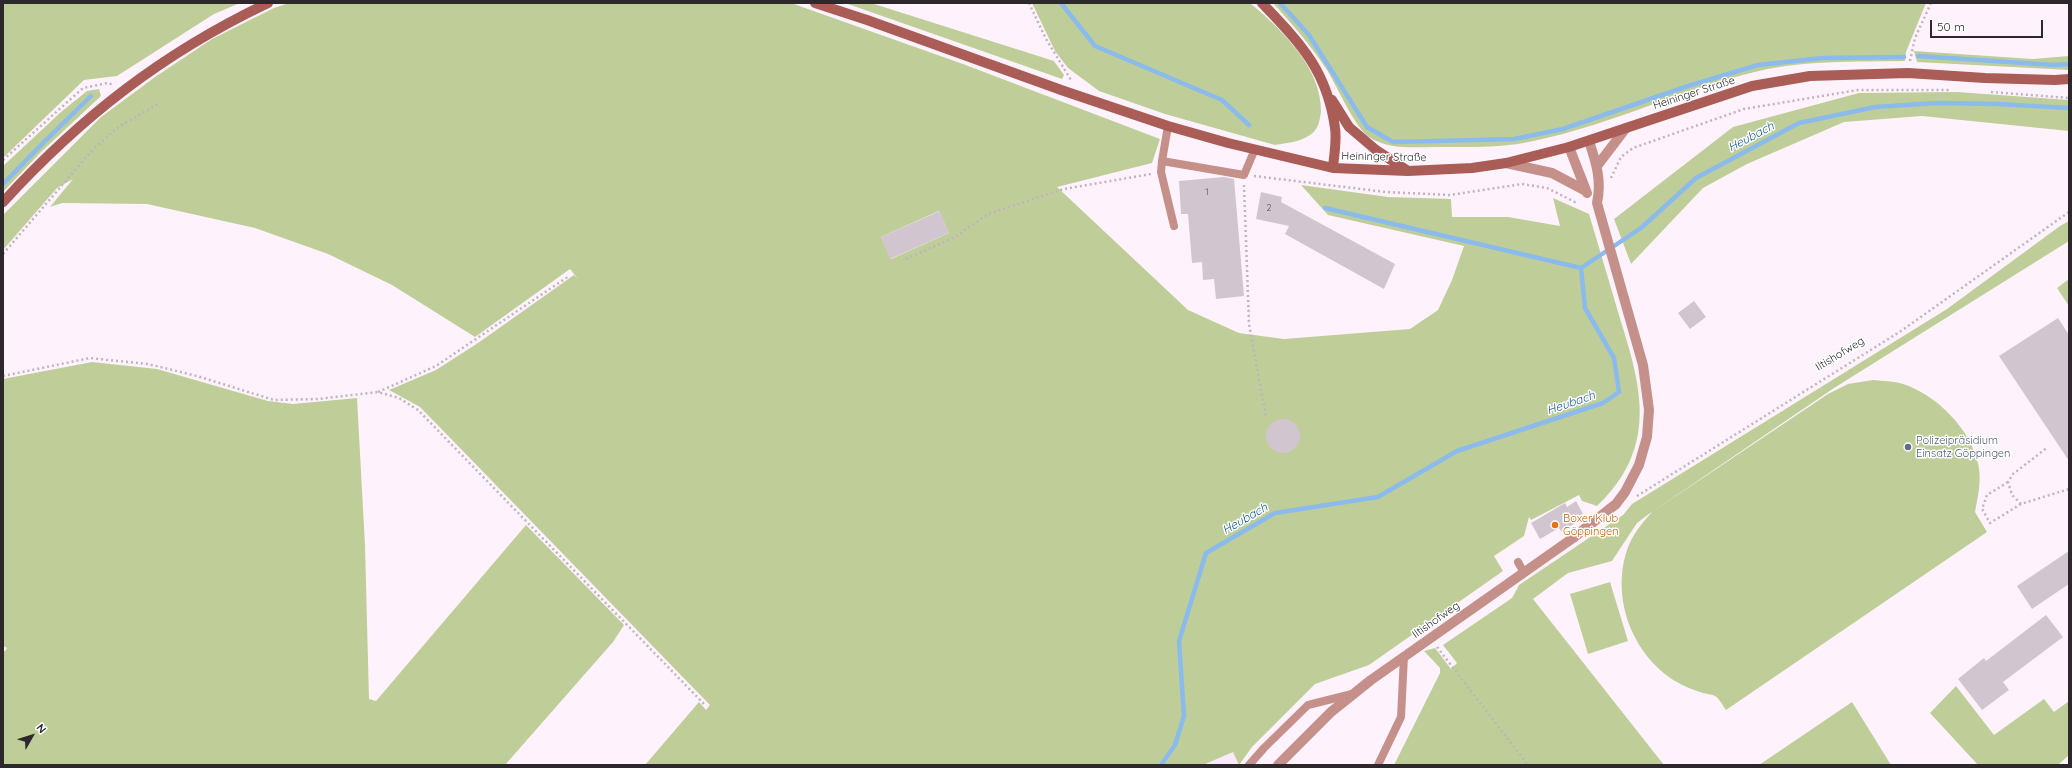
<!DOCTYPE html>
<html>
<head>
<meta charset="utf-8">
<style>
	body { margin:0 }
	#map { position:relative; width:2072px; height:768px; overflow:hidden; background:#fef3fd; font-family:Quicksand,sans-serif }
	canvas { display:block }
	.frame { position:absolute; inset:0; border:4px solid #2c282c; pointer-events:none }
	.north { position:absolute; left:12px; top:716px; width:40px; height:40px; -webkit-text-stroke:3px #fff; paint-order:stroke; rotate:51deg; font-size:11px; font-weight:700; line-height:16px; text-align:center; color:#2c282c }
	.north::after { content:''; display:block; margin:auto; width:14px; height:18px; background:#2c282c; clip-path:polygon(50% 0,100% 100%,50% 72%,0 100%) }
	.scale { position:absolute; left:1930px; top:20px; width:113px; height:18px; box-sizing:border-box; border:2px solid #2c282c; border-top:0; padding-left:5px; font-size:12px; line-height:14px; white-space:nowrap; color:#2c282c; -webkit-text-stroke:3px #fff; paint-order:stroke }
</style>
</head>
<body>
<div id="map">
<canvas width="2072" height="768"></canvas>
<div class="frame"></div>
<div class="north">N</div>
<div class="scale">50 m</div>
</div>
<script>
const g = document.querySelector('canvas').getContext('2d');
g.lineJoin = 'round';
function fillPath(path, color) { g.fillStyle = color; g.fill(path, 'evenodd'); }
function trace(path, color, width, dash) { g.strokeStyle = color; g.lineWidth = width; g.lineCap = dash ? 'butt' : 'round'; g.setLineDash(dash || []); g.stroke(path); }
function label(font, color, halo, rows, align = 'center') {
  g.font = font + ' Quicksand,sans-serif'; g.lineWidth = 3; g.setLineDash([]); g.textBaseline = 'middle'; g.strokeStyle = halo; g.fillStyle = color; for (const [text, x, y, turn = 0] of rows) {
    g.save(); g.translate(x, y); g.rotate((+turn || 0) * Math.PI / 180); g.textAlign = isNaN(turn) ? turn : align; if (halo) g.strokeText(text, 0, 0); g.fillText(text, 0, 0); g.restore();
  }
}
const built = new Path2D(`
	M1234,752L1238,765H1203Z`);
const green = new Path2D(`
	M3,3H240L214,14L117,76L84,80L3,158Z
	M289,3H791L963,64L1160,139L1152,163L1057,187L1188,310L1239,333L1284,339L1410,329L1438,310L1452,280L1464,246L1328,215L1301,185L1388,197L1451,199L1452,217H1508L1560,226L1553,198L1589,214C1598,244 1607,274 1616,305C1628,346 1647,395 1637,439C1631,466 1617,487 1597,506L1582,501L1579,495L1531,520L1529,517L1524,536L1494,556L1503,571L1369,665L1315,684L1252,747L1239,765L1233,752L1203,765H645L699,702L706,710L710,705L420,407L389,390L436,370L478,343L574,275L578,279L570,269L475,337L392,285L328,254L255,228L147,204L62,203L50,207L73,179L57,188L3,250V215L101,117L155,77L212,39L274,8ZM939,211L949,233L891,259L881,237Z
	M845,3H871L1054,61L1064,75L1062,79Z
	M1032,3H1250C1281,29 1322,68 1321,112C1320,120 1318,130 1310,135C1300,142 1287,143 1275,145L1165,114L1099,91L1068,68L1055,51Z
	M1273,3H1926L1906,52L1905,61C1857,62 1806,60 1759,71C1677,90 1601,130 1518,144C1491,148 1463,147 1435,147C1413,147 1389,150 1369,137C1354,126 1338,88 1327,70C1311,46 1293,25 1273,3Z
	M1914,51L2033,59L2069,56V70L1917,62Z
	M99,89L101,96L41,152L3,192V166L61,112L87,91Z
	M1957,92L2069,100V131L1922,116L1844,122L1747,164L1703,188L1631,264L1614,219L1733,127L1859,93Z
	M2069,221V241L1834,388L1649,514L1637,523L1612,561L1568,573L1533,599L1664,765H1394L1440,673V668L1424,651L1435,648L1451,669L1457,663L1443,645L1512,598L1519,585L1623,515L1632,504L1947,309L2060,226Z
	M2069,279V306L2057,288Z
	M92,362L157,369L268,401L293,404L357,398L365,545L369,699L376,701L526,525L624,625L613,642L505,765H3V651H5L7,648L3,646V379Z
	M1873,380C1883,381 1894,381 1903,384C1937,395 1970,429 1978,463C1982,479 1978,497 1975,512L1987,532L1726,710C1723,706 1719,698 1715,696C1711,694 1706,694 1703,693C1693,690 1683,686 1675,681C1632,654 1611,598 1627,550C1632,535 1642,523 1652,512L1828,394L1848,384Z
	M1610,582L1628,641L1588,654L1570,594Z
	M1956,686L1994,735L2044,699L2054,712L2069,701V755L2058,765H1978L1930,713Z
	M1852,702L1891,765H1759Z`);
const stream = new Path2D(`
	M1061,3L1095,46L1222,100L1249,125
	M1280,3L1309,35L1367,127L1393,142L1514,139L1563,129L1688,86L1758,65L1823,58L1904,57
	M1918,56L2054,65L2069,64
	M3,184L44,142L91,96
	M1325,208L1581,268
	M1161,765L1175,745L1184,716L1179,641L1206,553L1275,513L1378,497L1457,451L1603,403L1619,392L1614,358L1585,308L1581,268L1641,228L1696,178L1799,123L1875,107L1936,103L1998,104L2069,108`);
const building = new Path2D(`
	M1224,177L1234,179L1244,296L1216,299L1214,279L1203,280L1202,262L1192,263L1188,214H1181L1179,181Z
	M1261,192L1282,197L1281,202L1395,264L1384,289L1285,234L1289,226L1256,219Z
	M940,211L949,233L890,259L881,237Z
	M1694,301L1706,317L1690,329L1678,313Z
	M2058,318L2069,335V461L1999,356Z
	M1266 436a17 17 0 1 1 34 0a17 17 0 1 1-34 0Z
	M1576,501L1583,514L1574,519L1576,523L1561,531L1559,528L1540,539L1531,523L1565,503L1567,507Z
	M2069,551V584L2032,609L2017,586Z
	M2046,615L2063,637L2003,682L2009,690L1982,710L1958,679L1984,658L1986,661Z`);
const path = new Path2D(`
	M1029,3L1046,39L1071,80
	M1910,61L1915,38L1931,3
	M1991,92L2069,98
	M3,160L83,88L108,83L113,85
	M1254,176L1386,192L1450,195L1522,184L1547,188L1575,202L1578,201
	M1611,178L1621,157L1633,148L1744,109L1858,90H1950
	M1244,185L1249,324L1266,417
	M3,254L94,148L120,126L160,103
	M906,259L955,237L988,214L1064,189L1151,174
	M3,376L90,358L148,364L197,376L274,400L318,399L378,392L399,398L418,410L705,705
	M378,392L436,366L569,276
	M2008,482L1987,495L1982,509L1990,523L2021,504L2069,489
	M1637,496L1901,331L2069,212
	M2021,504L2012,495L2008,482L2013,474L2048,447
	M1437,647L1528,765`);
const lane = new Path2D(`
	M1168,126L1162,161L1244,175L1255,149
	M1162,161L1161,172L1174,226
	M1518,562L1524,573
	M1249,765L1264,748L1308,705L1352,694
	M1378,765L1401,717L1404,656`);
const street = new Path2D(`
	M1569,147L1587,193
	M1506,163L1552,173L1586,191
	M1597,166L1626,128
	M1278,765L1331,712L1371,680L1573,538L1616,504L1625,492L1639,465L1647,437L1649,410L1643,365L1597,203C1602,181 1596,162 1589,141`);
const secondary = new Path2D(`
	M815,3L867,20L1064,91L1168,126L1228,143L1333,168L1408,171L1472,168L1506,163L1569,147L1752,86L1810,76L1908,73L1985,78L2055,80L2069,79
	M1262,3C1300,43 1327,70 1335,128C1337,140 1334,155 1333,168
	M1332,100L1349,127L1376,150L1408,171
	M3,202C82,116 163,53 268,3`);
const markers = [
	[1908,447,4,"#5c6f8a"],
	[1555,525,4,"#e8710a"]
];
const numberNames = [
	["1",1207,192],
	["2",1269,208]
];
const streetNames = [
	["Heininger Straße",1694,93,-18],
	["Heininger Straße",1384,157,1],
	["Iltishofweg",1840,354,-31],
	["Iltishofweg",1436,620,-35]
];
const serviceNames = [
	["Polizeipräsidium",1916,441],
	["Einsatz Göppingen",1916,454]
];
const foodNames = [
	["Boxer Klub",1563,519],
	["Göppingen",1563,532]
];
const waterNames = [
	["Heubach",1751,137,-28],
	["Heubach",1571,403,-19],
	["Heubach",1245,519,-30]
];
fillPath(built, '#fce9fb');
fillPath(green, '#bfce99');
trace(stream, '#8bbaec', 4.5);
fillPath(building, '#d1c5d0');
trace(path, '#bdb4bc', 2.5, [2, 3]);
trace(lane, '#c6908a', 8);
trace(street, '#c6908a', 10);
trace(secondary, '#a95d56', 10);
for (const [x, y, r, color] of markers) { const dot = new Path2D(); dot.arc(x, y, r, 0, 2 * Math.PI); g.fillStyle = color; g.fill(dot); trace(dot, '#fff', 1.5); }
label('9px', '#554f55', null, numberNames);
label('11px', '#2c282c', '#fff', streetNames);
label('11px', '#4e5e75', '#fff', serviceNames, 'left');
label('11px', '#c56008', '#fff', foodNames, 'left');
label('italic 12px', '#155995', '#fff', waterNames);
</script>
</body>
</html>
